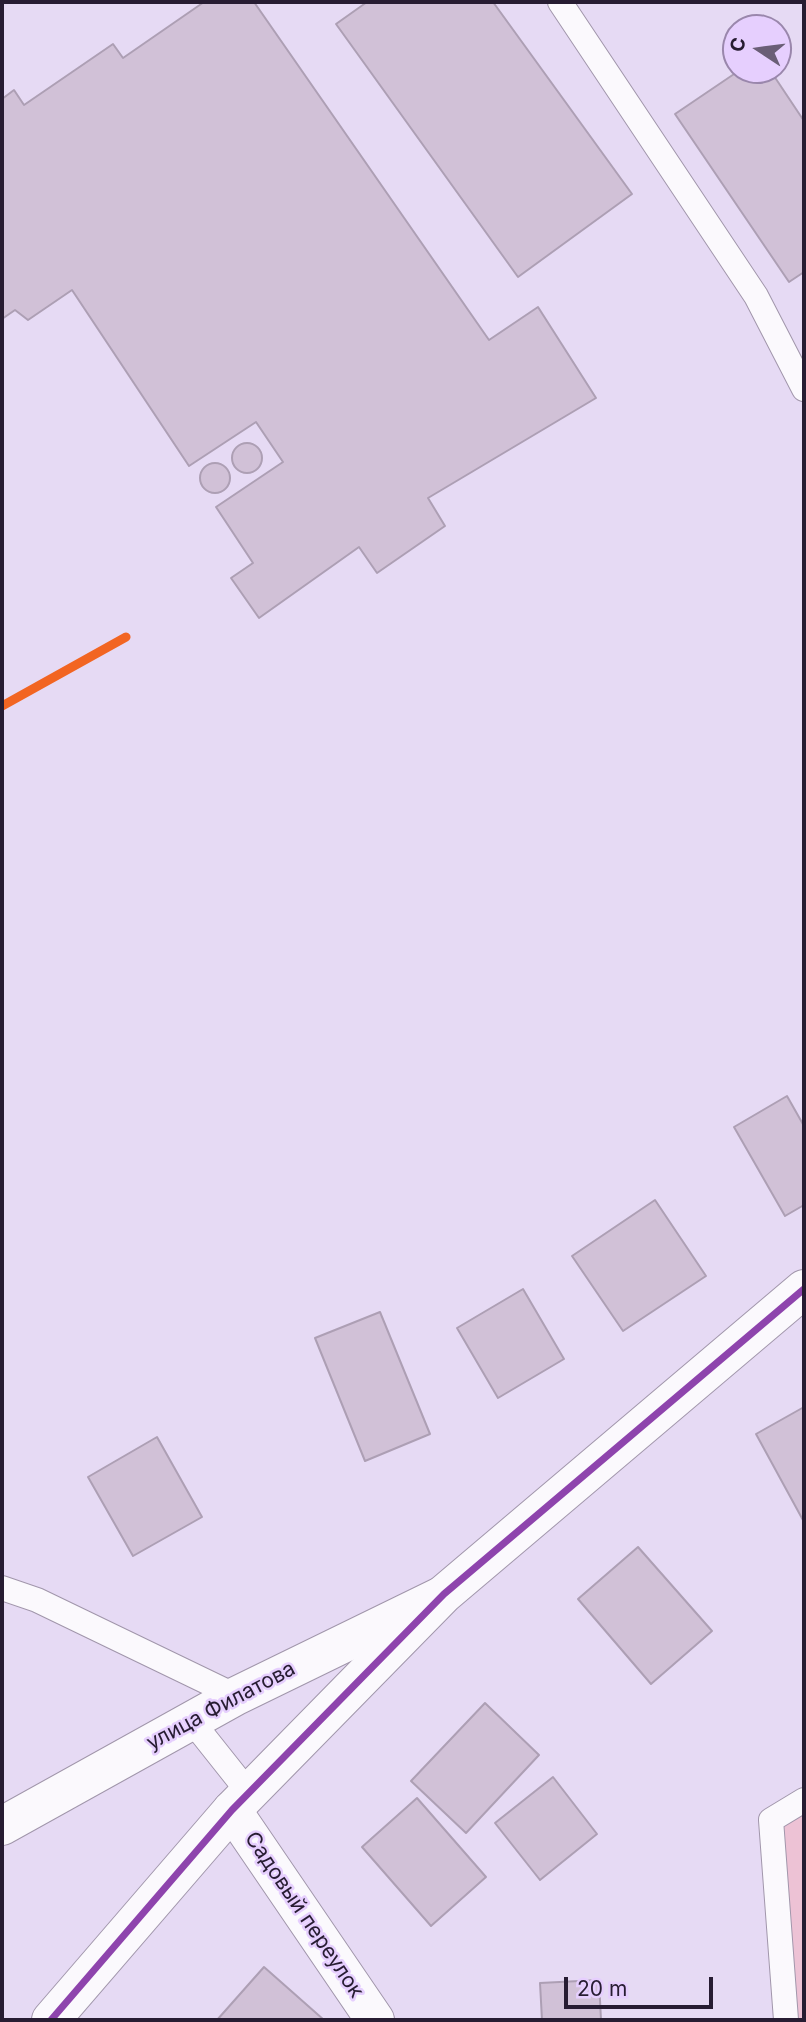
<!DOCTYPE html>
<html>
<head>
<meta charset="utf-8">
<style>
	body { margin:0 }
	#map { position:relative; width:806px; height:2022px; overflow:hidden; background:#e6daf4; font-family:Inter,sans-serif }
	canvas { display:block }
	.frame { position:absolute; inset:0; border:4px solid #271c32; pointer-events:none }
	.north { position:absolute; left:722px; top:14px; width:70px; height:70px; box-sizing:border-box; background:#e6cffe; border:2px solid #9a87ac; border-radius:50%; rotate:283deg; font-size:19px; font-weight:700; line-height:28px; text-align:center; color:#271c32 }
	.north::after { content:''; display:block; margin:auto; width:24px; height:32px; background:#6a5e76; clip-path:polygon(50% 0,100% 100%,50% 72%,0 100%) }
	.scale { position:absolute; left:564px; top:1977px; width:149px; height:32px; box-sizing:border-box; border:4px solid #271c32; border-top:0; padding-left:9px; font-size:21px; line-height:24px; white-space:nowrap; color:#271c32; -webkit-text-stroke:5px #e6cffe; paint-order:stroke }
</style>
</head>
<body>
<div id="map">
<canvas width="806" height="2022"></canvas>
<div class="frame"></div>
<div class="north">С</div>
<div class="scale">20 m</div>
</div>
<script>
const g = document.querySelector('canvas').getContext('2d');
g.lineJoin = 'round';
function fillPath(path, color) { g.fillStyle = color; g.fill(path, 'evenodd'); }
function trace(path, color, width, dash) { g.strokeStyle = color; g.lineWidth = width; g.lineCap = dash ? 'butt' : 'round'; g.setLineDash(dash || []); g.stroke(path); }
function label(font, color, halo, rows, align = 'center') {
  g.font = font + ' Inter,sans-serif'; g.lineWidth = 5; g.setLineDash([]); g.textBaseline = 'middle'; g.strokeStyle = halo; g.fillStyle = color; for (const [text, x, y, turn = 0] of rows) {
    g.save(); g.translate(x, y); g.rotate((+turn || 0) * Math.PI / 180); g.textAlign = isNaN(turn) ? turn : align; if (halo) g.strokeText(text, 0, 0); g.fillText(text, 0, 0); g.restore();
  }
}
const green = new Path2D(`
	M804,1798V2020H786L771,1820Z`);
const building = new Path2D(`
	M204,2H254L489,340L538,307L596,398L428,498L445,526L377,573L359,547L259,618L231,578L253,563L216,507L283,462L256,422L189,466L72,290L28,320L15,310L2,319V99L14,90L24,105L113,44L123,58Z
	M367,2H493L632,194L518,277L336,24Z
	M740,70H770L804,121V272L789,282L675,114Z
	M232 458a15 15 0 1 1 30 0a15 15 0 1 1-30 0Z
	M200 478a15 15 0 1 1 30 0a15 15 0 1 1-30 0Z
	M787,1096L804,1126V1205L785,1216L734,1127Z
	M655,1200L706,1276L623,1331L572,1256Z
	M523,1289L564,1359L498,1398L457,1328Z
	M380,1312L430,1434L365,1461L315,1338Z
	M804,1407V1522L756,1434Z
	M157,1437L202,1517L133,1556L88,1477Z
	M638,1547L712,1631L651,1684L578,1599Z
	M485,1703L539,1755L466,1833L411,1781Z
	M553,1777L597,1834L540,1880L495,1823Z
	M417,1798L486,1877L431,1926L362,1847Z
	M264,1967L324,2020H217Z
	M599,1980L601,2020H542L540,1983Z`);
const lane = new Path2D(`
	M560,2L756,296L804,389
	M2,1588L37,1600L236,1696
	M191,1720L249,1793
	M786,2020L771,1820L804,1800`);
const street = new Path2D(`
	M232,1810L375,2020
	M2,1826L236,1696L439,1597`);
const secondary = new Path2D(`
	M51,2020L232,1810L444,1594L804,1289`);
const bus1 = new Path2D(`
	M51,2020L232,1810L444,1594L804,1289`);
const rail1 = new Path2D(`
	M2,706L126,637`);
const streetNames = [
	["улица Филатова",221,1706,-28],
	["Садовый переулок",304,1915,56]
];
fillPath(green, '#edc2d5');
fillPath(building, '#d1c1d7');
trace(building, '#ad9fb4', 2);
trace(lane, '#a196ab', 26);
trace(street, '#a196ab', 40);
trace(secondary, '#a196ab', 40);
trace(lane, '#fbf9fd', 24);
trace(street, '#fbf9fd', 38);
trace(secondary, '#fbf9fd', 38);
trace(bus1, '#8e44ad', 7);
trace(rail1, '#f26522', 9);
label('21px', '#271c32', '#e6cffe', streetNames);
</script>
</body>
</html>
